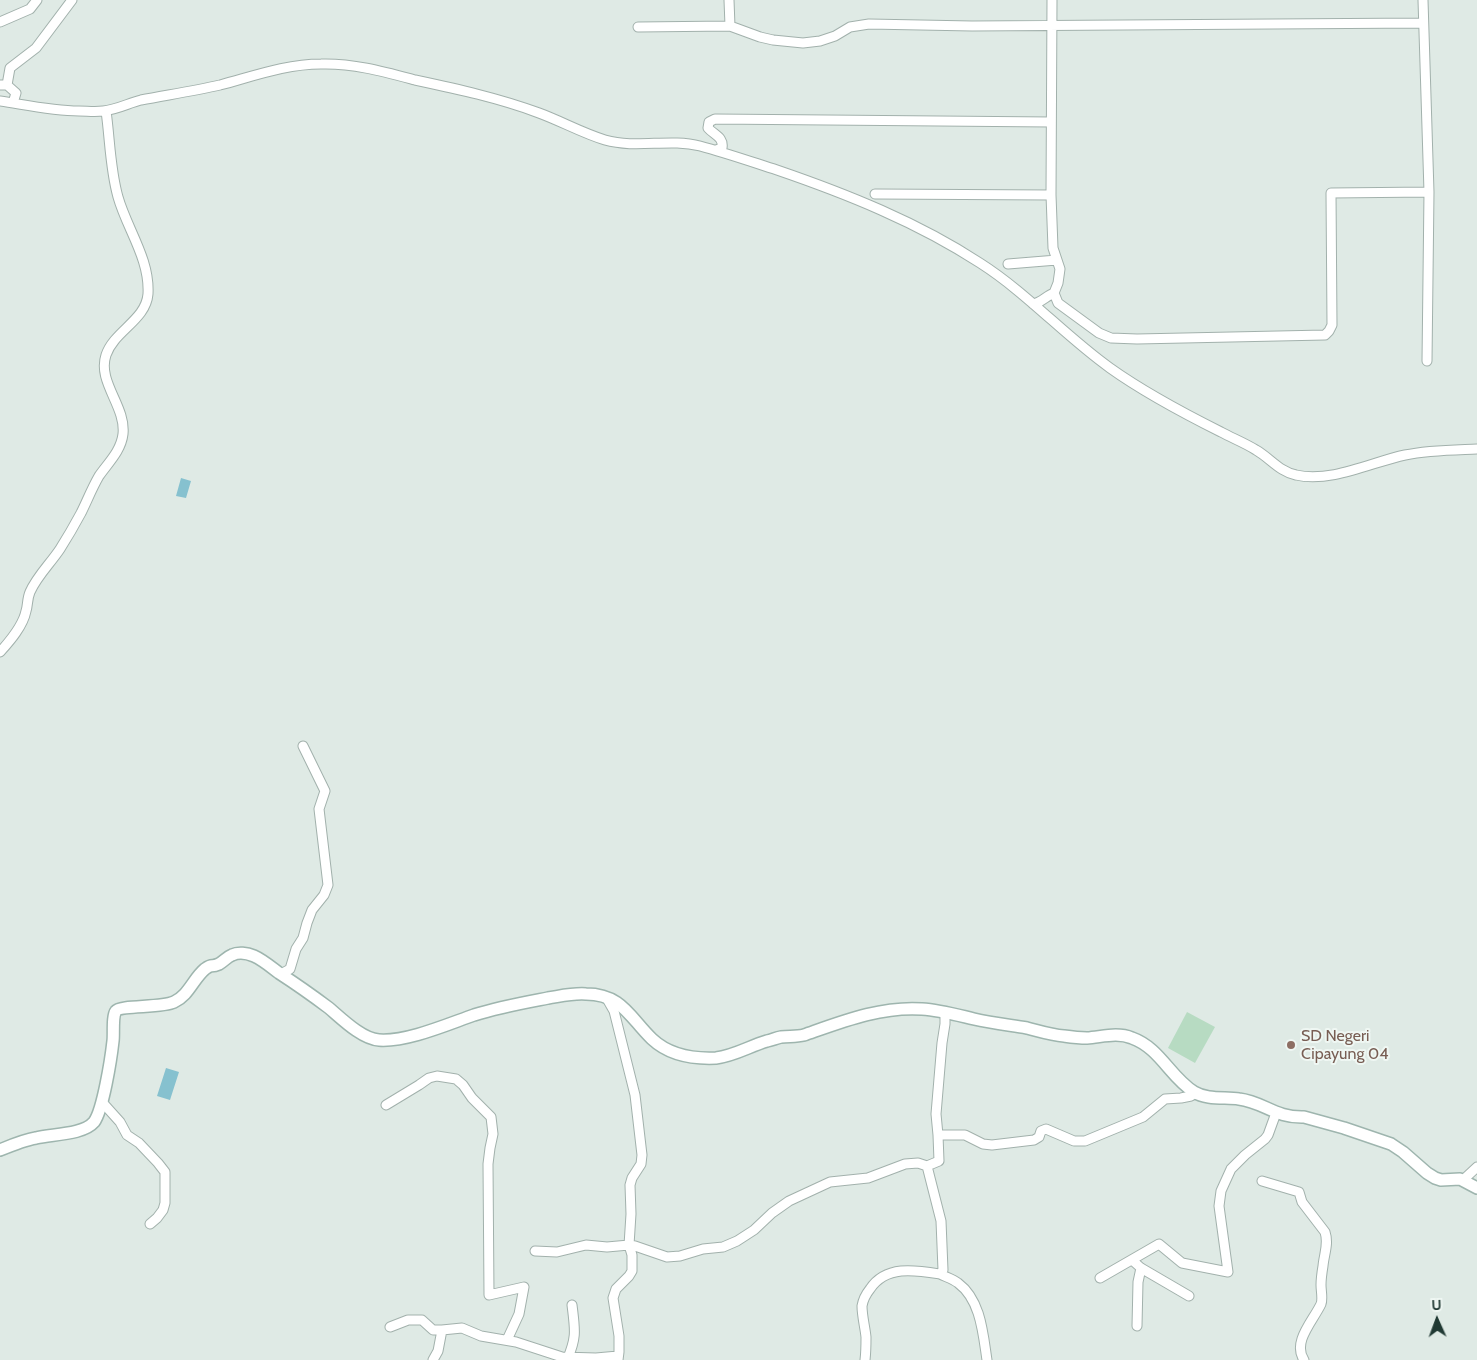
<!DOCTYPE html>
<html>
<head>
<meta charset="utf-8">
<style>
	body { margin:0 }
	#map { position:relative; width:1477px; height:1360px; overflow:hidden; background:#dfeae5; font-family:Cabin,sans-serif }
	canvas { display:block }
	.north { position:absolute; left:1412px; top:1295px; width:50px; height:50px; -webkit-text-stroke:4px #eff7f3; paint-order:stroke; rotate:358deg; font-size:14px; font-weight:700; line-height:20px; text-align:center; color:#203933 }
	.north::after { content:''; display:block; margin:auto; width:18px; height:22px; background:#203933; clip-path:polygon(50% 0,100% 100%,50% 72%,0 100%) }
</style>
</head>
<body>
<div id="map">
<canvas width="1477" height="1360"></canvas>
<div class="north">U</div>
</div>
<script>
const g = document.querySelector('canvas').getContext('2d');
g.lineJoin = 'round';
function fillPath(path, color) { g.fillStyle = color; g.fill(path, 'evenodd'); }
function trace(path, color, width, dash) { g.strokeStyle = color; g.lineWidth = width; g.lineCap = dash ? 'butt' : 'round'; g.setLineDash(dash || []); g.stroke(path); }
function label(font, color, halo, rows, align = 'center') {
  g.font = font + ' Cabin,sans-serif'; g.lineWidth = 4; g.setLineDash([]); g.textBaseline = 'middle'; g.strokeStyle = halo; g.fillStyle = color; for (const [text, x, y, turn = 0] of rows) {
    g.save(); g.translate(x, y); g.rotate((+turn || 0) * Math.PI / 180); g.textAlign = isNaN(turn) ? turn : align; if (halo) g.strokeText(text, 0, 0); g.fillText(text, 0, 0); g.restore();
  }
}
const green = new Path2D(`
	M1187,1012L1215,1027L1195,1063L1168,1048Z`);
const water = new Path2D(`
	M181,478L191,481L186,498L176,496Z
	M166,1068L179,1072L170,1100L157,1096Z`);
const street = new Path2D(`
	M1052,0L1051,195L1053,248L1060,269L1058,283L1054,293L1058,303L1099,333L1111,338L1137,339L1325,335L1329,331L1332,325L1331,193L1429,192
	M1423,0L1429,192L1427,361
	M0,22L30,9L37,0
	M730,26L760,37L773,40L803,43L820,41L835,36L850,27L869,24L972,26L1423,23
	M638,27L730,26L729,0
	M0,85H7L16,93L13,103
	M7,85L10,68L36,48L72,0
	M0,101C26,105 52,111 79,111C87,111 95,112 103,111C116,110 129,103 141,100C167,95 194,91 220,85C254,76 286,64 321,64C353,63 385,72 415,80C457,89 499,98 539,113C561,121 582,133 605,140C637,149 669,138 700,146C726,153 752,162 777,170C847,194 917,222 980,263C1027,293 1065,336 1110,368C1145,393 1183,413 1221,432C1232,438 1245,443 1256,450C1270,458 1280,472 1296,475C1331,483 1372,462 1405,455C1429,450 1453,450 1477,449
	M716,150L722,148C724,137 714,135 708,128L709,122L715,119L1051,122
	M875,194L1051,195
	M1008,264L1057,260
	M1033,304C1041,303 1046,296 1054,293
	M0,652C10,641 23,626 26,611C28,605 27,599 30,592C37,576 50,564 60,549C67,538 74,526 81,513C87,501 92,488 99,476C108,463 121,451 123,434C126,406 97,382 106,355C114,331 146,320 148,294C150,259 127,229 118,197C110,169 110,139 106,111
	M281,974L290,969L296,949L303,938L307,923L312,910L324,895L328,885L319,809L325,791L303,746
	M606,997L614,1011L635,1095L642,1155L641,1164L632,1178L630,1185L631,1214L629,1245L632,1255V1271L629,1276L616,1289L613,1298L619,1336V1352L618,1360
	M102,1102L120,1122L127,1135L139,1143L158,1163L165,1172V1203L163,1210L157,1218L150,1224
	M386,1105L419,1085L429,1078L437,1076L456,1079L463,1085L472,1098L491,1117L493,1134L490,1148L488,1164L489,1295L524,1287L519,1314L507,1340
	M938,1135H965L983,1144L992,1145L1034,1140L1039,1137L1041,1131L1046,1129L1074,1141H1085L1143,1117L1165,1099L1181,1098L1191,1096L1195,1093
	M1463,1180L1477,1167
	M1262,1181L1299,1192L1302,1202L1325,1232C1329,1244 1324,1254 1323,1266C1322,1272 1321,1279 1321,1285C1321,1291 1323,1299 1321,1304C1313,1321 1292,1342 1304,1360
	M535,1251L557,1252L586,1245L607,1247L629,1245L635,1246L667,1257L680,1256L703,1249L723,1247L737,1241L754,1230L772,1213L789,1201L830,1182L868,1178L905,1164L918,1163L927,1166
	M1132,1260L1141,1268L1189,1296
	M940,1274C946,1277 953,1279 958,1283C981,1300 983,1334 987,1360
	M1100,1278L1159,1244L1182,1263L1228,1272L1219,1206L1221,1191L1231,1169L1245,1155L1265,1139L1268,1135L1276,1113
	M1137,1326L1138,1282L1141,1268
	M390,1327L408,1320H422L433,1330H442L462,1328L481,1336L516,1342L562,1357L596,1358L618,1356
	M433,1360L438,1351L442,1330
	M567,1360C577,1337 575,1330 572,1305
	M865,1360C866,1352 866,1345 866,1337C865,1327 862,1316 862,1306C863,1300 866,1294 870,1289C886,1265 915,1270 940,1274L943,1270L941,1221L927,1166L939,1161L938,1135L936,1114L942,1043L945,1024V1012`);
const secondary = new Path2D(`
	M0,1150C12,1145 24,1140 36,1138C51,1134 83,1135 94,1122C103,1110 111,1059 113,1041C114,1035 112,1016 116,1011C120,1005 162,1008 174,1002C189,995 193,979 205,969C213,963 210,968 219,964C224,961 227,957 232,955C238,952 247,953 254,956C263,960 271,967 279,973C296,984 313,996 329,1008C342,1019 362,1039 379,1040C407,1042 448,1024 474,1015C499,1007 522,1003 548,998C561,996 573,993 586,994C622,994 630,1018 652,1039C669,1055 694,1059 716,1058C734,1056 750,1046 767,1041C772,1040 776,1038 781,1037C789,1036 796,1037 804,1035C841,1022 881,1006 922,1009C939,1010 957,1015 974,1019C992,1023 1009,1025 1027,1028C1039,1031 1051,1035 1064,1036C1071,1037 1079,1038 1087,1038C1102,1037 1117,1032 1132,1038C1160,1048 1170,1077 1194,1092C1207,1100 1225,1097 1239,1099C1264,1102 1275,1118 1304,1117L1344,1128L1391,1144L1403,1152L1427,1173L1435,1178L1441,1180L1460,1179L1477,1188`);
const markers = [
	[1291,1045,5,"#8d6e63"]
];
const educationNames = [
	["SD Negeri",1301,1036],
	["Cipayung 04",1301,1054]
];
fillPath(green, '#b7dbc2');
fillPath(water, '#86c1cf');
trace(street, '#a2b1ac', 11);
trace(secondary, '#9eb5ae', 14);
trace(street, '#fff', 9);
trace(secondary, '#fff', 11);
for (const [x, y, r, color] of markers) { const dot = new Path2D(); dot.arc(x, y, r, 0, 2 * Math.PI); g.fillStyle = color; g.fill(dot); trace(dot, '#eff7f3', 2); }
label('16px', '#785e54', '#eff7f3', educationNames, 'left');
</script>
</body>
</html>
